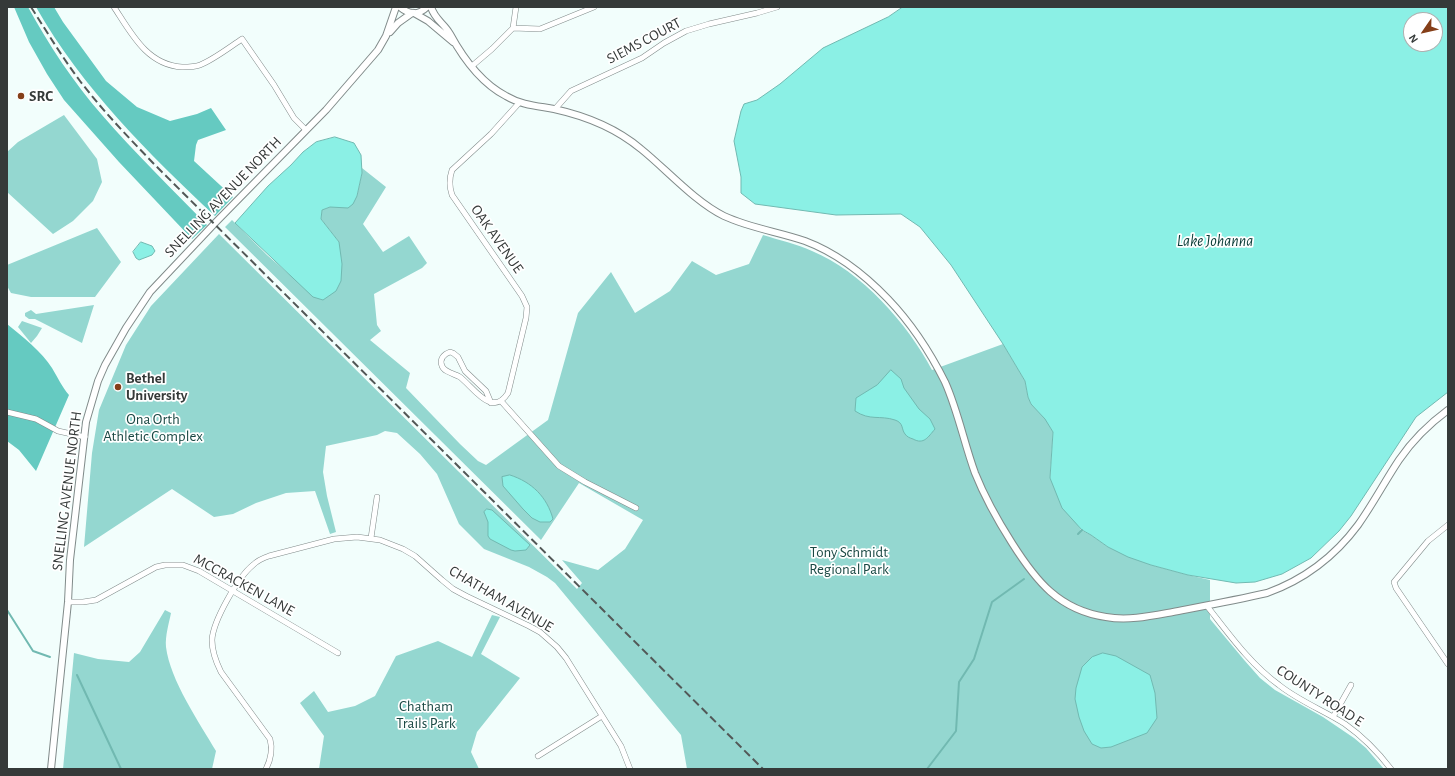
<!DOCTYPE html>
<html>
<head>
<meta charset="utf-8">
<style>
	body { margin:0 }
	#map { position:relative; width:1455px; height:776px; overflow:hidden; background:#f2fefc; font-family:"Alegreya Sans",sans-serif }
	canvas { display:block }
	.frame { position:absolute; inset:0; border:8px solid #353a39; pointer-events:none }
	.north { position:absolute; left:1403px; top:12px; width:40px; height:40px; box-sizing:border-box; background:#fff; border:1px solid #aeb0b0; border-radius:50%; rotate:236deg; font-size:11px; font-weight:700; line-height:16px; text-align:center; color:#353a39 }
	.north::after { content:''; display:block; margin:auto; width:14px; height:18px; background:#853f19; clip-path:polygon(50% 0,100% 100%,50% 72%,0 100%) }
</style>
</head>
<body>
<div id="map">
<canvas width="1455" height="776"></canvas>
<div class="frame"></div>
<div class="north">N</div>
</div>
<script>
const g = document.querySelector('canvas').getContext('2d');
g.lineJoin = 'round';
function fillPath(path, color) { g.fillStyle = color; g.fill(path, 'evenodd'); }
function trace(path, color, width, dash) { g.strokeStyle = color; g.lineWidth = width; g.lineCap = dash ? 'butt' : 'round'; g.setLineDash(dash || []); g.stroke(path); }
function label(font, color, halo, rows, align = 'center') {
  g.font = font + ' "Alegreya Sans",sans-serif'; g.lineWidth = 3.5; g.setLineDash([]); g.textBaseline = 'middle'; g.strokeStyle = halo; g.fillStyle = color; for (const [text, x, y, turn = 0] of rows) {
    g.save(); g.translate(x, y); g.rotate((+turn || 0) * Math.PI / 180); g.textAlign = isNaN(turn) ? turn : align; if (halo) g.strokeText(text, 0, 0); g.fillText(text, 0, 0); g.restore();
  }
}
const green = new Path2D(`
	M64,115L97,159L102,182L93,201L73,221L53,234L7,192V152L18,142Z
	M362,168L386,187L363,224L383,252L409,236L427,263L422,268L374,294L377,325L381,331L370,340L410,373L406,388L460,444L478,461L486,465L548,420L578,313L611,272L635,313L670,291L692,261L716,275L749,264L763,235C779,240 797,244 812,251C861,271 908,324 932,370L1003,344L1025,381L1028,397L1031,404L1046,419L1053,432L1050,478L1081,530L1091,535L1108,547L1151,565L1188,575L1210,580V619L1245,661L1260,678L1275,690L1323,717L1354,738L1366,748L1384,769H687L681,735L555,583L547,577L529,567L484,549L459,524L437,474L420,454L397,433L385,431L377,435L326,446L323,472L327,496L336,532L330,534L315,491L286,493L256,503L233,514L214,517L172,489L84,547L92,453L99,410L126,345L151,306L219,234L577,589L582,583L562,560L598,570L625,549L643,520L579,483L541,540L225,227L232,220L267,255L290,275L339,242L321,219L322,210L357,196L362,173Z
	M97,228L121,262L95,297H31L11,293L7,286V265Z
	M94,305L82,343L35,319H29L25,316V313L31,310L36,314Z
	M22,321L42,328L37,336L31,343L18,327Z
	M165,610L171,613C169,623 165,636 166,647C170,680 199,722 216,751L212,769H63L74,653L98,659L129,662L140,652Z
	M492,615L500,617L481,654L520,678L477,732L471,752L479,769H319L324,736L300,703L314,691L328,712L355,706L375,696L396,656L438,641L472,657Z`);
const forest = new Path2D(`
	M14,7H28C49,45 73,82 102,115C135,153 172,189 207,225L192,239L119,162L64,100L47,74L29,42Z
	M36,7H54L63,22L106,81L137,107L170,121L197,114L211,108L226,130L198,140L196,145L194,161L233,197L215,216C148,153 82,88 36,7Z
	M7,324C22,336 42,352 52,368C58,378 62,387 69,395L36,471L19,450L7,441Z`);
const water = new Path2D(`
	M903,7H1448V392L1416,417L1351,516L1339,531L1311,558L1282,574L1255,582L1236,583L1188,575L1151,565L1128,557L1108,547L1091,535L1082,530L1062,508L1050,478L1053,432L1045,419L1031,404L1028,397L1025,381L1003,344L951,265L920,227L901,214L836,215L755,204L741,193V177L734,141L741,111L744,104L757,100L780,84L823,48L888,17ZM1411,20H1435V44H1411Z
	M335,137L354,143L361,155L362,173L357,196L353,204L348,208L330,207L322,210L321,219L339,242L342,264L341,281L336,291L323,300L313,297L235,223L268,186L291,165L303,152L316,142Z
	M141,242L152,246L155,251L152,255L139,260L136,258L133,252Z
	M891,370L901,379L904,388L919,409L930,419L935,429C928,437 924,445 913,439C910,438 907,437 905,434C901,429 904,423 895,420C880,415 870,421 855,411L856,398L877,385Z
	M510,475C532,482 547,497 553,519L550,522H540L532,518L523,509L503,486L502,477Z
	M487,509L492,510L530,545L526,550L515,551L511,550L490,539L488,536V522L484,512Z
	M1103,653L1116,656L1150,675L1155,693L1157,718L1147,733L1111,747L1101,748L1092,744L1084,731L1079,717L1075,699L1076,688L1082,667L1092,657Z`);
const stream = new Path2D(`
	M1078,534L1082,530
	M7,610L33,651L50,657
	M77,675L121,769
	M927,769L956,731L959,682L974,659L992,602L1024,579`);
const minor = new Path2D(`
	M114,7C131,33 147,65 182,67C188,67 195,67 200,65C213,60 230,47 242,39L274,85L294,118L306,130
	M513,28L540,29L594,7
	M472,66L492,49L513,28L516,7
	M555,109L571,91L642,58L664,43L686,31L709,24L757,13L777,7
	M501,401L559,466L585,482L636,508
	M491,403L486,391L465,371L458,357L453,353L450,352C444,354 439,359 442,366C444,372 455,374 460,377C474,388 492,418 508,393L526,318L527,307L522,296L452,195C449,186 449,179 452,170L491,134L519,103
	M7,412L36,419L58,431L85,437
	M1448,525L1428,541L1394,582L1396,588L1448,664
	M371,538L377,497
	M68,602H83L96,600L156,567L165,565H183L199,571L338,653
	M1207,606C1229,634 1250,664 1279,685C1299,701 1323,710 1345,724C1362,736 1378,752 1391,769
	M1333,717L1351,685
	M538,756L602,716
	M266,769C271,759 273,750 270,739L221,672C216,662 212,652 212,640C213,621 238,577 253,565C257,561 263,558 269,556L334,539L357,537L380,540L403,549L415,556L442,580L453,589L466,596L529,626L540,632L557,647L566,658L621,746L630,769`);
const tertiary = new Path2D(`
	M400,7C409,15 419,15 427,7
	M431,7C435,20 444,23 450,34C463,58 481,83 506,96C521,105 538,106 554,109C586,116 616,128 641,149C666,169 695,202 724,216C750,228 779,232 805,241C837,253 864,274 888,299C911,323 930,352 945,382C958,411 964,443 975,473C985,498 998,521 1012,543C1036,581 1059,610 1106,617C1128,621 1151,616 1173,612C1204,606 1236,600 1267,593C1303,580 1335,556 1358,525C1373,504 1385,481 1399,460C1412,441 1429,424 1448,410
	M414,13L428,21L453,42
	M390,32L398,23L412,13
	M51,769L68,602L70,560L86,422L98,381L105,365L126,328L150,292L216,222L326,110L378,50L386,36L396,7`);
const rail = new Path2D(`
	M31,7C47,32 62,57 80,81C103,111 129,138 155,165L763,769`);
const markers = [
	[21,96,4,"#853f19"],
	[118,387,4,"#853f19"]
];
const streetNames = [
	["SIEMS COURT",644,41,-28],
	["SNELLING AVENUE NORTH",223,197,-46],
	["OAK AVENUE",497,239,55],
	["SNELLING AVENUE NORTH",67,491,-83],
	["MCCRACKEN LANE",244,585,29],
	["CHATHAM AVENUE",501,599,30],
	["COUNTY ROAD E",1320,696,33]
];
const poiNames = [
	["SRC",29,96],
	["Bethel",126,378],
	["University",126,395]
];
const parkNames = [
	["Ona Orth",153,419],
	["Athletic Complex",153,436],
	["Tony Schmidt",849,552],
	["Regional Park",849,569],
	["Chatham",426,706],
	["Trails Park",426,723]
];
const waterNames = [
	["Lake Johanna",1215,241]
];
fillPath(green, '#94d7d0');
fillPath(forest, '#65cac1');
fillPath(water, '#8bf0e5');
trace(water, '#71b9b1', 1);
trace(stream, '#71b9b1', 2);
trace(minor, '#818b8a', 6);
trace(tertiary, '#818b8a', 8);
trace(minor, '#fff', 5);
trace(tertiary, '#fff', 6);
trace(rail, '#525857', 2, [8, 4]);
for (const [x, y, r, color] of markers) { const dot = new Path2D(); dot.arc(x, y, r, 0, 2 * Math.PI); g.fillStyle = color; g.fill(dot); trace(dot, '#fff', 1.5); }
label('15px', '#353a39', '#fff', streetNames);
label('bold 15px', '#353a39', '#fff', poiNames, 'left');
label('15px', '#194843', '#fff', parkNames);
label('italic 16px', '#0b3c38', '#fff', waterNames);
</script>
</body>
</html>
